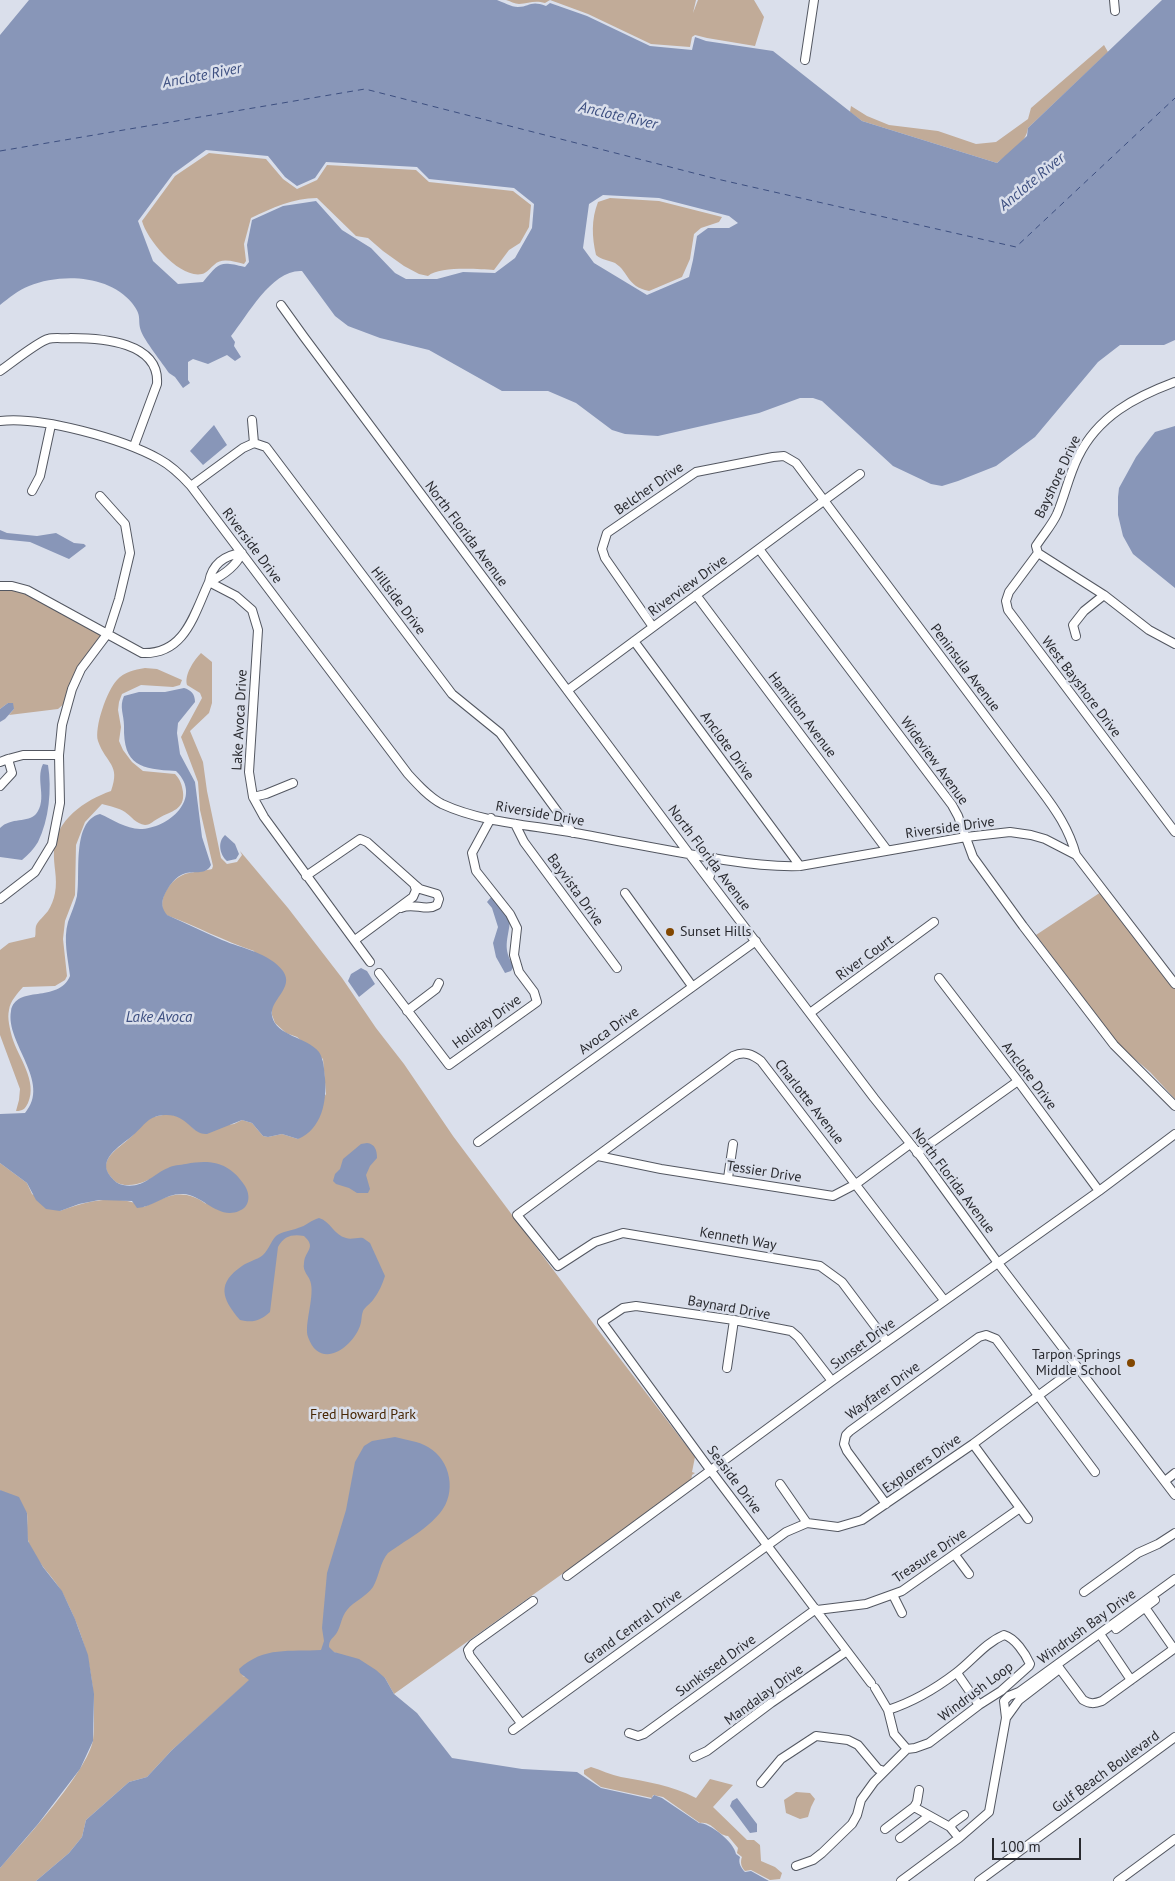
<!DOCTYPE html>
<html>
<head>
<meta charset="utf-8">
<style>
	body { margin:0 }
	#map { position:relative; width:1175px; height:1881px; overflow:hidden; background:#dadfeb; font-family:"PT Sans",sans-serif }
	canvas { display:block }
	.scale { position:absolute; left:992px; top:1838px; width:89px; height:22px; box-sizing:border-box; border:2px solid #292a2f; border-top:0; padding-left:6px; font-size:15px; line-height:18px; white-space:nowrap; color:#292a2f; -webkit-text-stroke:4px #dadfeb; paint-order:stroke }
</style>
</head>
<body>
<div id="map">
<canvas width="1175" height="1881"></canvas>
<div class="scale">100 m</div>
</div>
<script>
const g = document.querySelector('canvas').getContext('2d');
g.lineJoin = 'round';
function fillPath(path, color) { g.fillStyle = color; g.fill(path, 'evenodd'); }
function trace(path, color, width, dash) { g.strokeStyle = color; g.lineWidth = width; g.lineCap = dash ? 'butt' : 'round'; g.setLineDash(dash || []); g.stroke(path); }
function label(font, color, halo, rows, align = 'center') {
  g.font = font + ' "PT Sans",sans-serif'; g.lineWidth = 5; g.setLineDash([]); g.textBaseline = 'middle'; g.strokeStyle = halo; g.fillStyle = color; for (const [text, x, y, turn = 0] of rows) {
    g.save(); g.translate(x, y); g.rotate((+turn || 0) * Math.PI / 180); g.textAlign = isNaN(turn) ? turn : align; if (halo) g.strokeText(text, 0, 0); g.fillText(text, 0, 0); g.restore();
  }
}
const green = new Path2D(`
	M506,0H696L693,13L698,0H754L764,17L755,46L707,38L695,35L692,37L690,47L651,44L588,14L550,0L545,3C535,0 529,3 519,4C515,4 510,1 506,0Z
	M1104,45L1108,52L1028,128C1026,144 1008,154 997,163L862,121L850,112L851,106L867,116L889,125L938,131L976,144L996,142L1028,119L1031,108Z
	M209,153L266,159L283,179L297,189L317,180L327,165L416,170L429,182L513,191L531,205L529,227L520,243L509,250L494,270C478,269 439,266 428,276L419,274L404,266L383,251L368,238L356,236L317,198C293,198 272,208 251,218L244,244L246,261L244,264C234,262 222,257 214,265C210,268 207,273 202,274C180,279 147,240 142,221L175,176Z
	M610,198L659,201L722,217L719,222L701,228L694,234L690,259L682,277L649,291C626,286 630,273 615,263C608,260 602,260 596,255C592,237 591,220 598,202Z
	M0,589C33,589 73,618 103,634L65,703L58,709L9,715L14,709L8,703L0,709Z
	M201,653L212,662V703L209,713L190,731L203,762L207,791L221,858L227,864L237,862L242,855L240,851L288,908L342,978L376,1028L404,1064L453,1136L602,1335L695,1457L692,1472L695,1473L692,1475L691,1482L394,1694L385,1678L334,1652L242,1676L247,1677L250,1680L172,1750L147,1777L129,1782L86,1820L82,1837L69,1853L36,1881H0V1868C23,1842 88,1771 93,1740C94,1733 94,1725 94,1717C95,1673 83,1632 63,1594C55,1578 31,1557 28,1540C26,1531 28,1522 27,1513L0,1490V1163L27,1183L32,1194L60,1211C86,1201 118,1193 144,1207C167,1196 183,1187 206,1204L184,1165C164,1167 148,1186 127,1185C121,1185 115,1183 111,1177C95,1160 121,1147 132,1136C137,1131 141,1124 147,1120C155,1115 173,1113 181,1117C186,1120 191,1126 195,1130L234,1124L242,1120L252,1123L263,1136L268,1137L282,1134L298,1139L326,1094L323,1059L297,1037L286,1033L275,1023L272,1015V1007L254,951C224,941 196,926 166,915C155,902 170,879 185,874C187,873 209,870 212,869L213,866L200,810L198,782L181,737L202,698L200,693L187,685C184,675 194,660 201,653Z
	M145,668L157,669L182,680L180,685L173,687L141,685L122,694L119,702L118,710L121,727L119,741L123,750L132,762L143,771L175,774C180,779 182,785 183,792C185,810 171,811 159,818C154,820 151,825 145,825C136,824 131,816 125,812C119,808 109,806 102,804L85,822L76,845L75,895L65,921L63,939L67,976L65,980L55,986L23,987C18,993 10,1001 9,1010C7,1018 10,1029 12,1037C18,1057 38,1081 28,1103C25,1109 23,1111 16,1111L19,1100L20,1089L0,1035V950L9,943L35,937C36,933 35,930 36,926C38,921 45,915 48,911C51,906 54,899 55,893C58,878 53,865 54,851C55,820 85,800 111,791C121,764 106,764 98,741C94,728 107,690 117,680C124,672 134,670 145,668Z
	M1101,892L1175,989V1099L1150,1072L1121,1047L1036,935Z
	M591,1767C601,1770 611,1775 621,1777C648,1782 671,1785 696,1798L710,1779L733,1785L713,1807L747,1840H754L760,1845L761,1861L775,1867L782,1873L780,1879L770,1880L751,1870L745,1871C741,1867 740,1862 742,1857L737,1853L738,1848L728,1836C716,1835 713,1821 700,1823L663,1797L653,1795L652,1798L601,1787L584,1774V1770Z
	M796,1792L810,1793L815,1799L811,1807L808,1817L800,1819L786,1813L784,1800Z`);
const water = new Path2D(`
	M29,0H497C503,2 511,7 518,7C530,7 530,0 546,6L550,3L587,16L650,46L692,50L695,37L706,41L773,51L862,121L997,163L1027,136L1028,128L1162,0H1175V340L1164,345H1120L1098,362L1035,437L996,466L958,481L942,486L931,484L893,466L822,401L813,398H800L759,413L658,436L625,434L612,430L576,403L548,391H502L429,350L380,338L348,326L335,316L302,271C272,269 248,315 231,336L235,342L234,346L241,357L235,361L227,355L208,364L193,359L188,362V380L190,383L183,388L175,377L169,373C163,364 144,340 141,331C137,319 143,317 132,303C109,275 61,273 29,286C18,290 9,298 0,305V35ZM206,150L268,156L285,177L297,186L315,178L326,162L417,167L429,179L514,188L534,204L532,228L515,258L495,273L463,272L437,279H406L395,273L371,248L342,230L316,201L283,206L252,220L247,245L249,262L245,267C219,261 220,262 203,282L178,284L153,261L138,221L173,174ZM603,195L659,198L729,216L738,223L729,228H708L697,236L693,260L689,277L647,295L594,263L583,248L589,204Z
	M214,425L227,445L203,465L190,451Z
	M1175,426V588L1133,554L1123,536L1118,515V497L1119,488L1136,457L1151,437L1155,432Z
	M0,530L7,533L37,536L56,533L74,543L84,544L86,546L69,559L30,542L0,539Z
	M184,688C191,690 195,694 195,702L178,723L177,733L180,754L195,782L202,837L211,865C206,875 195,871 186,873C175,876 168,887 164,896C161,903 162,909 167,915C186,923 203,932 222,940C243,949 268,952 283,971C295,988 269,1000 272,1016C276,1036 307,1037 319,1052C324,1060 324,1069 325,1078C327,1101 322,1129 298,1139L282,1134L268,1137L263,1136L252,1123L242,1120L207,1134C191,1135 188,1114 165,1115C146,1116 144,1127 131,1137C120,1146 96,1160 111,1177C114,1181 118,1184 123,1185C143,1189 153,1174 168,1168C173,1165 180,1165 186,1164C212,1159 230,1163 245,1186C248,1191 250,1198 247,1204C245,1208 243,1209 239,1211C218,1220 203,1195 183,1194C166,1193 153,1207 137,1208L132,1201L99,1200L79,1204L60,1211L46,1209L36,1200L27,1183L0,1163V1114L25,1113C52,1082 5,1043 11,1011C16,984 58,1004 70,976C68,958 63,940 68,922C71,913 75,905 77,896C81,876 71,821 100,814C112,819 126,829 140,829C168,829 204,798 176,771C141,769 123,766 124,726C124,714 119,707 124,696L139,692H165Z
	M8,703H13L14,709L5,719L0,722V709Z
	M43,764L48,765C52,789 49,820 38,842C34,849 28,855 22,860L0,857V828C11,817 28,823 36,814C48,799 35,780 43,764Z
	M225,835L235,844L239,854L236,859L227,861C220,855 217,842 225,835Z
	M492,896L510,921C508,940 502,949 514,966L511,971L505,973L496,957L493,943L498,927L492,908L487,902Z
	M361,968L367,971L375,984L359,997L348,981L351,974Z
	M367,1143C375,1144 377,1150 377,1158L370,1166L366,1175L370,1189L368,1193H357L349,1188L336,1184L333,1181L335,1174L340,1169L343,1159L361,1144Z
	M319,1218C330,1221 334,1235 346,1238C351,1240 358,1237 363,1238L370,1243L385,1276C382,1285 379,1292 373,1300C370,1304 365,1307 363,1311C361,1316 362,1321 360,1326C352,1348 320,1371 308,1337C304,1325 314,1299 311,1284C310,1276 302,1272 304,1263C305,1250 317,1248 304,1236C292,1234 284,1236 278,1247L270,1312C260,1321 253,1323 240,1320C221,1298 217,1283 242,1266C249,1261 257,1260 263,1255C269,1249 271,1241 276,1236C283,1231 291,1231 298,1228C306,1226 311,1220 319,1218Z
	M395,1437C406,1440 418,1441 428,1447C451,1460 457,1493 440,1513C430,1525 417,1534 404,1542C399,1546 393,1549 388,1553C380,1562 379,1577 373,1587C366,1597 354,1601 347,1610C341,1617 341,1627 336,1634C332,1639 329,1640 329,1647L334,1652L359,1659L376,1670L385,1678L394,1694L417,1713L452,1758L522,1769L577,1772L601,1788L651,1799L654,1795L662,1798L699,1823C710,1823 734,1842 736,1854L740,1857C738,1863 741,1868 745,1872L751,1871L769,1881H36L69,1853L82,1837L86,1820L129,1782L147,1777L172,1750L249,1680L240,1673L239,1669C264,1646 290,1652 321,1650L324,1641L322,1628L327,1573L346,1510L355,1462L364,1446L372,1441Z
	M0,1490L19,1497L27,1513L28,1541L43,1567L62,1591L75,1619L88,1655L94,1694L93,1741L80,1769L38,1824L0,1868Z
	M737,1798L757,1824V1832L750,1833L730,1806L732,1801Z`);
const ferry = new Path2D(`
	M0,151L365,89L717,179L1016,247L1175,98`);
const minor = new Path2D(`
	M1114,0L1115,11
	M805,60L814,0
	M281,305L304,337L690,855L874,1098L921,1157L998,1263L1175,1495
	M0,371C10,364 39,341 48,339C55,337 64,339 71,338C102,338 160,342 157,384L134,446
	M1175,382C1135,397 1098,416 1078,457C1069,475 1065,495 1057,514C1052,525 1043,535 1036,546L1038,553L1104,595L1149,630L1175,644
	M252,420L254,443
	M0,421C41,416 123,439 159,459C172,466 181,475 191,486L408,774C418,785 429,797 442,804C483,823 532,825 575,833C625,842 674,852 724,860C750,864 773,867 800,866L966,837L1010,832L1031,835L1045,839L1076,855L1175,984
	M191,486L243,448L254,443L266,447L452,694L500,733L573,833
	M32,491L40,476L51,425
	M759,549L952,805L958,816L973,857L1023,926L1114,1045L1175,1106
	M242,553C235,568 222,576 209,582C212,565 224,555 242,553Z
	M1038,553L1009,592L1006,601L1008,610L1175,832
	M0,586H12L27,590L142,653C185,655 194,614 209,582L236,596L252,610L258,630L249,772L253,797L264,817L370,962
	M696,595L887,850
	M653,627L605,558L602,549L607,533L696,472L773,457L784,456L796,463L1040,789C1056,810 1069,829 1076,855
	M1076,636L1073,625L1084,611L1104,595
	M634,641L800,866
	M568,690L860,474
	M8,759L23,755H59
	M0,762L8,759L12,773L0,786
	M253,797L266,794L293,783
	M515,824L524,842L617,968
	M306,876L360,839L367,842L414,884L416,890L413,897L355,940
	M709,879L715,858
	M625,893L692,986
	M0,899L35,872L52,844L60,803L59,755L62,725L72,689L81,669L108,633L119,599L130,553L125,524L100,496
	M401,908C413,902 426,912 437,905L439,899L437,894L420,889L414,884
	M379,973L449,1065L537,1002L534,992L519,972L514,955L517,928L510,914L476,871L472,853L491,818
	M939,978L1018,1081L1099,1191
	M407,1011L436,989L439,983
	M810,1013L934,922
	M478,1142L756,941
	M917,1153L1018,1081
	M598,1156L661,1169L833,1196L856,1184L910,1144
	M728,1178L733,1144
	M887,1342L842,1282L820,1266L623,1233L595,1242L558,1266L517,1215L733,1056C744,1051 752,1054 761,1061L944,1300
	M727,1368L734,1320
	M832,1381L798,1337L791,1331L734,1320L636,1306L623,1308L602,1322L711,1471L871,1683
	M973,1444L1028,1519
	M1165,1481L1175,1473
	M780,1484L807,1523
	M886,1504L847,1451L844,1444L846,1435L850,1431L979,1337L986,1335L996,1339L1095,1472
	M955,1555L969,1574
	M567,1576L832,1381L1099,1191L1175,1134
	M1084,1592L1138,1553L1158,1544L1175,1533
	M893,1595L902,1613
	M1142,1603L1174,1649
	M817,1610L866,1604L902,1591L1020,1508
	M1116,1629L1155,1600
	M1100,1634L1131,1680
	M1057,1665L1083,1700C1090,1704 1094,1704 1102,1701L1175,1648
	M957,1673L979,1705
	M875,1688L888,1710L894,1734L907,1749L915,1748L929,1743L979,1705L1001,1691L1029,1666L1030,1664C1025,1653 1015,1638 1004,1635C985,1643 972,1661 956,1673C935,1689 913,1702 888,1710
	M1006,1718L1019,1700L1058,1670
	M521,1723L470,1656L468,1650L473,1644L533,1601
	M513,1730L786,1532L807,1523L838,1527L862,1520L973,1444L1077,1367
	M629,1733L638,1736L644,1734L816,1609
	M694,1757L707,1751L771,1703L847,1651
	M761,1783L781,1759L816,1736L848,1740L858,1745L878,1769L884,1771
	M914,1807L917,1802L919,1790
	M950,1827L953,1823L964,1815
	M885,1829L914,1807L950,1827L959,1838
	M900,1838L929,1816
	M796,1866L813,1860L822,1853L852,1824L857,1815L861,1800L874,1782L907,1749
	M901,1881L959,1838L989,1812L1006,1718L1004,1701L1009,1696L1019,1692L1175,1579
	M979,1881L1175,1737
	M1118,1881L1175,1839`);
const markers = [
	[670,932,5,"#824700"],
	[1131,1363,5,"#824700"]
];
const streetNames = [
	["Bayshore Drive",1058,477,-65],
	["Belcher Drive",649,489,-35],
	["North Florida Avenue",466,534,53],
	["Riverside Drive",252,546,53],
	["Riverview Drive",688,586,-36],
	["Hillside Drive",398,601,53],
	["Peninsula Avenue",965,668,53],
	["West Bayshore Drive",1081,687,53],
	["Hamilton Avenue",802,715,53],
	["Lake Avoca Drive",240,720,-87],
	["Anclote Drive",727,746,54],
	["Wideview Avenue",934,761,54],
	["Riverside Drive",540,814,10],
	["Riverside Drive",950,828,-8],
	["North Florida Avenue",709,858,53],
	["Bayvista Drive",575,890,54],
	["River Court",865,958,-36],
	["Holiday Drive",487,1022,-36],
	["Avoca Drive",609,1031,-36],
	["Anclote Drive",1029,1076,53],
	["Charlotte Avenue",809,1102,52],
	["Tessier Drive",764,1172,9],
	["North Florida Avenue",953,1181,53],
	["Kenneth Way",738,1239,10],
	["Baynard Drive",729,1308,10],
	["Sunset Drive",863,1344,-36],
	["Wayfarer Drive",883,1391,-36],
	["Explorers Drive",922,1464,-35],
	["Seaside Drive",734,1480,53],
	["Treasure Drive",930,1556,-34],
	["Grand Central Drive",633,1627,-36],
	["Windrush Bay Drive",1087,1627,-36],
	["Sunkissed Drive",716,1666,-36],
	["Windrush Loop",976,1692,-37],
	["Mandalay Drive",764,1695,-36],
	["Gulf Beach Boulevard",1106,1772,-36]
];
const poiNames = [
	["Sunset Hills",680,932],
	["Tarpon Springs",1121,1355,"right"],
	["Middle School",1121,1371,"right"]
];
const parkNames = [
	["Fred Howard Park",363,1415]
];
const waterNames = [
	["Anclote River",202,76,-11],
	["Anclote River",618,116,13],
	["Anclote River",1032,182,-40],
	["Lake Avoca",159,1018]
];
fillPath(green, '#c1ab98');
fillPath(water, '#8896b8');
trace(ferry, '#3d4f80', 1, [6, 5]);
trace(minor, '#535761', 10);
trace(minor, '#fff', 8);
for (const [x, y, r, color] of markers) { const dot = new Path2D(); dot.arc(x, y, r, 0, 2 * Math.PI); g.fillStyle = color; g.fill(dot); trace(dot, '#dadfeb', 2); }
label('14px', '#292a2f', '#dadfeb', streetNames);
label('14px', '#292a2f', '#dadfeb', poiNames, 'left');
label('14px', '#472604', '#dadfeb', parkNames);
label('italic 15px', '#3d4f80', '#dadfeb', waterNames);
</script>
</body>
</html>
